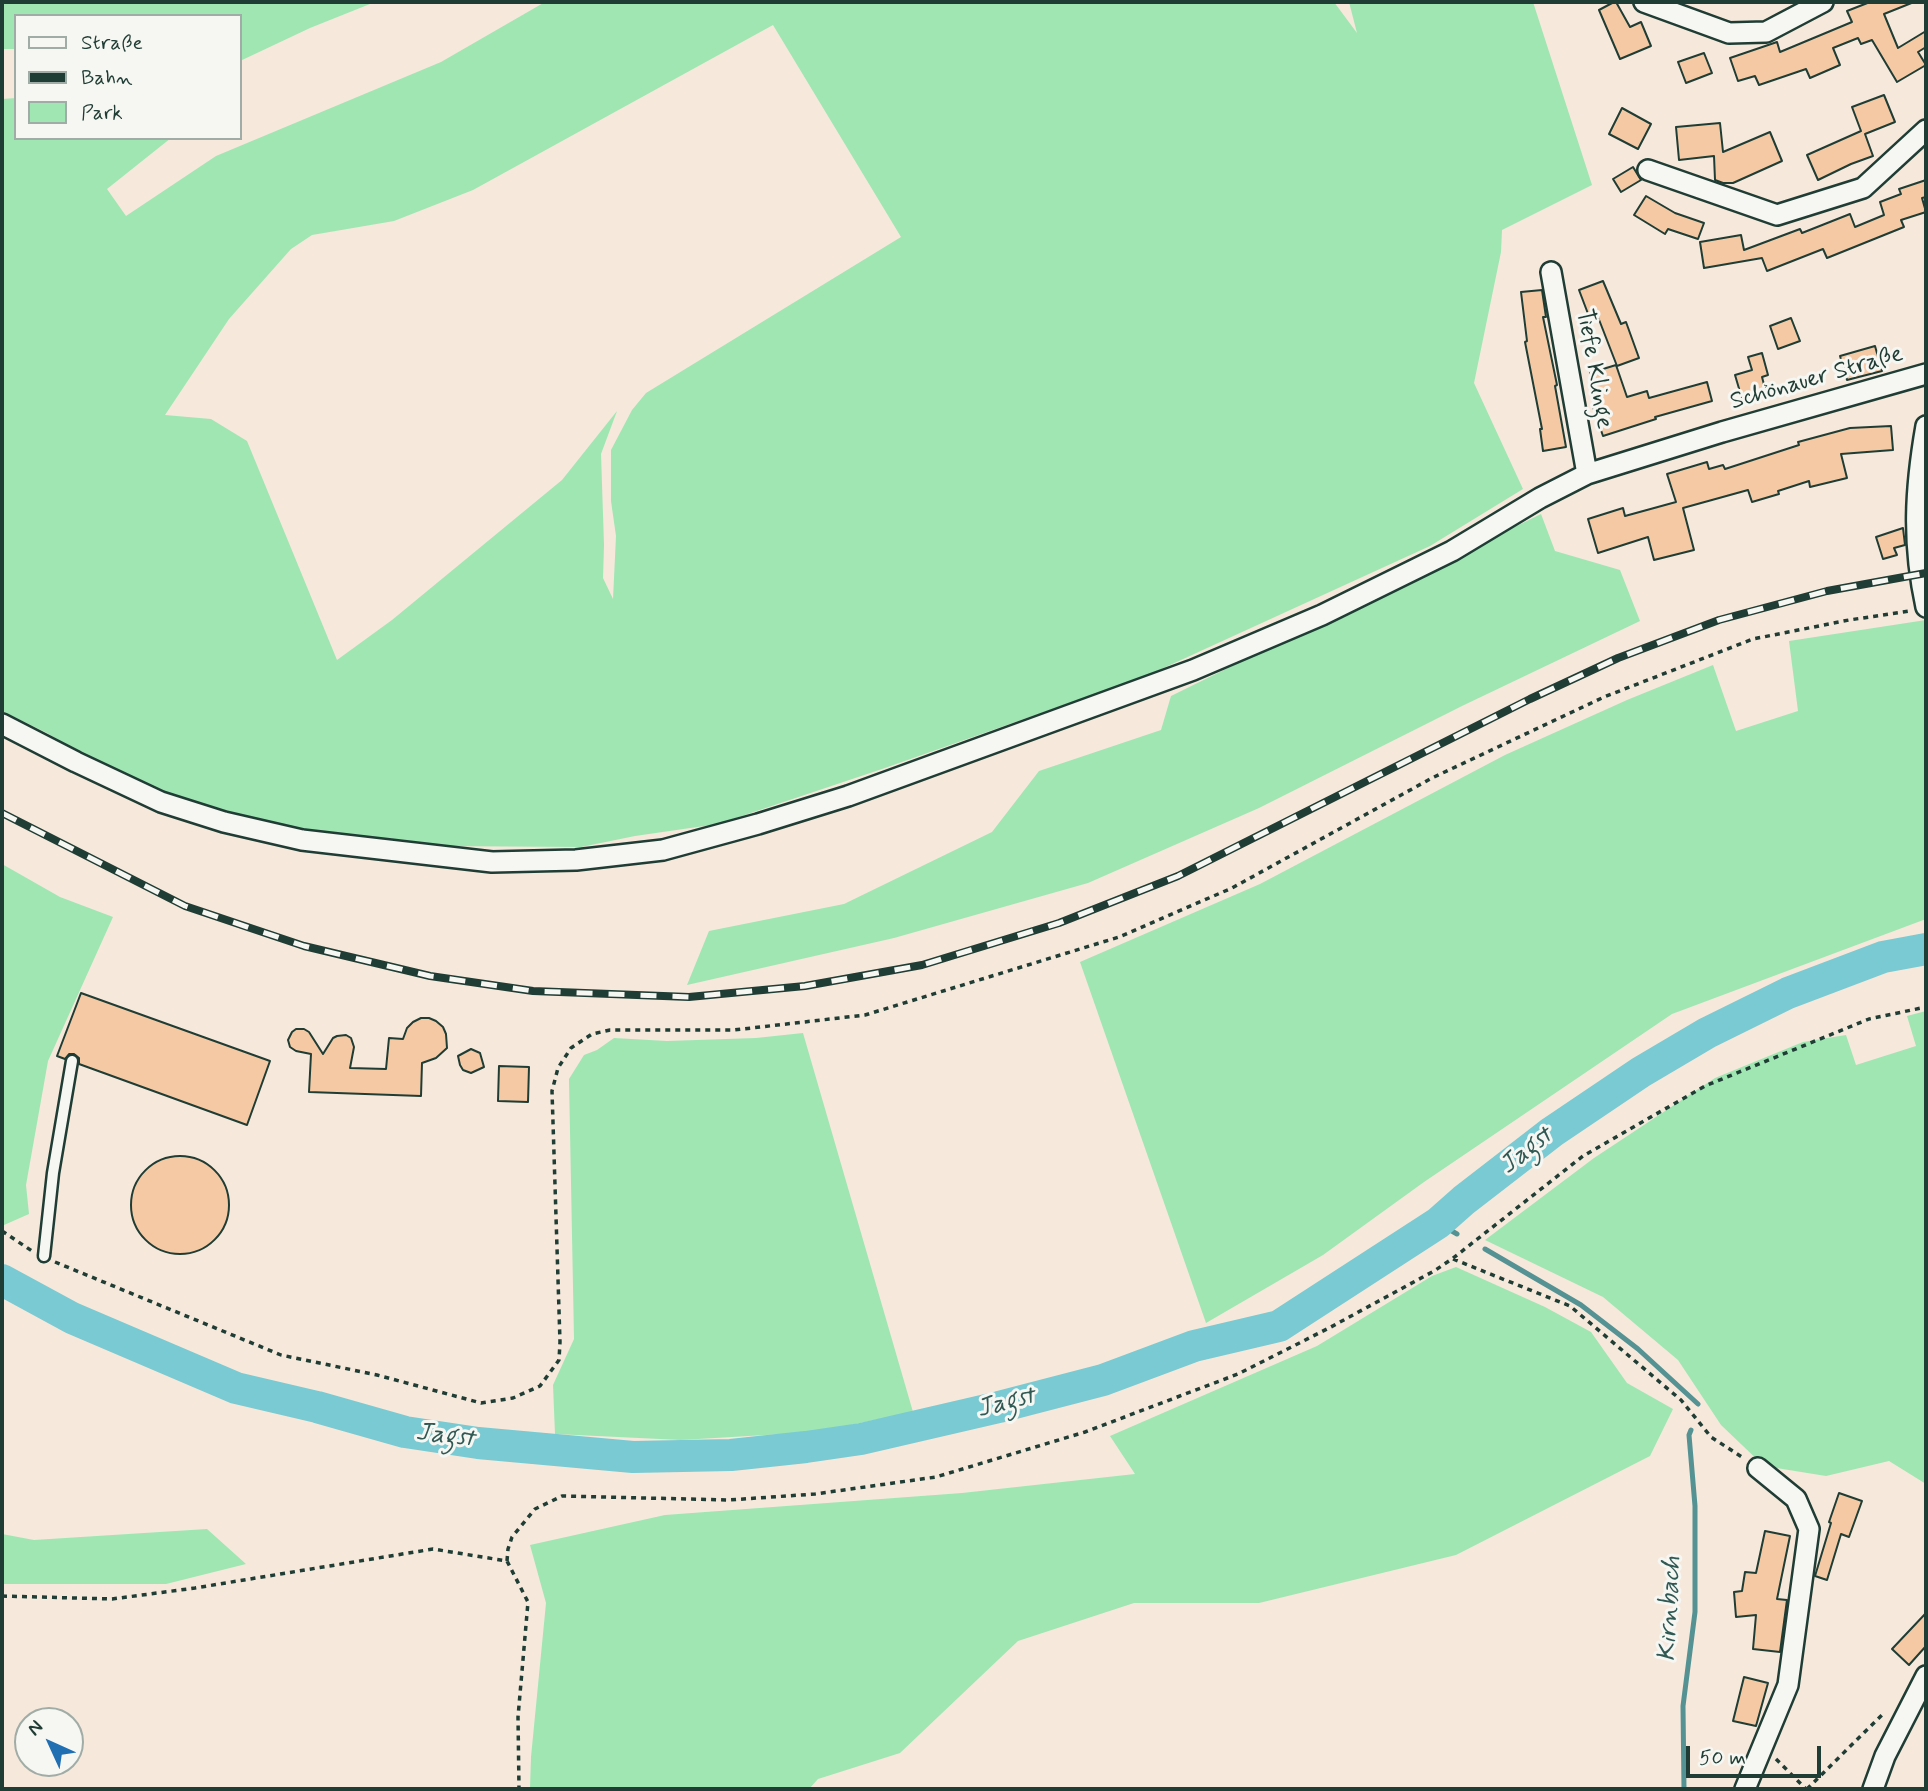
<!DOCTYPE html>
<html>
<head>
<meta charset="utf-8">
<style>
	body { margin:0 }
	#map { position:relative; width:1928px; height:1791px; overflow:hidden; background:#f6e8db; font-family:Mynerve,sans-serif }
	canvas { display:block }
	.frame { position:absolute; inset:0; border:4px solid #1f3d34; pointer-events:none }
	.legend { position:absolute; left:14px; top:14px; width:228px; height:126px; box-sizing:border-box; background:#f6f6f2; border:2px solid #a0aca6; margin:0; padding:9px 12px; list-style:none; font-size:21px; color:#1f3d34 }
	.legend li { display:flex; align-items:center; gap:14px; height:35px }
	.legend b { width:35px; border:2px solid #a0aca6 }
	.north { position:absolute; left:14px; top:1707px; width:70px; height:70px; box-sizing:border-box; background:#f6f6f2; border:2px solid #a0aca6; border-radius:50%; rotate:315deg; font-size:19px; font-weight:700; line-height:28px; text-align:center; color:#1f3d34 }
	.north::after { content:''; display:block; margin:auto; width:24px; height:32px; background:#1f6fb2; clip-path:polygon(50% 0,100% 100%,50% 72%,0 100%) }
	.scale { position:absolute; left:1686px; top:1746px; width:135px; height:32px; box-sizing:border-box; border:4px solid #1f3d34; border-top:0; padding-left:9px; font-size:21px; line-height:24px; white-space:nowrap; color:#1f3d34; -webkit-text-stroke:5px #f6f6f2; paint-order:stroke }
</style>
</head>
<body>
<div id="map">
<canvas width="1928" height="1791"></canvas>
<div class="frame"></div>
<ul class="legend">
<li><b style="height:9px;background:#f6f6f2"></b>Straße</li>
<li><b style="height:9px;background:#1f3d34"></b>Bahn</li>
<li><b style="height:19px;background:#9fe6b3"></b>Park</li>
</ul>
<div class="north">N</div>
<div class="scale">50 m</div>
</div>
<script>
const g = document.querySelector('canvas').getContext('2d');
g.lineJoin = 'round';
function fillPath(path, color) { g.fillStyle = color; g.fill(path, 'evenodd'); }
function trace(path, color, width, dash) { g.strokeStyle = color; g.lineWidth = width; g.lineCap = dash ? 'butt' : 'round'; g.setLineDash(dash || []); g.stroke(path); }
function label(font, color, halo, rows, align = 'center') {
  g.font = font + ' Mynerve,sans-serif'; g.lineWidth = 6; g.setLineDash([]); g.textBaseline = 'middle'; g.strokeStyle = halo; g.fillStyle = color; for (const [text, x, y, turn = 0] of rows) {
    g.save(); g.translate(x, y); g.rotate((+turn || 0) * Math.PI / 180); g.textAlign = isNaN(turn) ? turn : align; if (halo) g.strokeText(text, 0, 0); g.fillText(text, 0, 0); g.restore();
  }
}
const green = new Path2D(`
	M2,2H375L310,28L240,61V16H16V49H2Z
	M545,2H1334L1357,33L1349,2H1533L1592,185L1502,230L1501,252L1474,383L1523,489L1430,546L1146,676L882,769L718,824L635,836L581,847L432,846L317,833L190,804L78,752L47,733L2,711V99L16,98V138H171L107,189L126,216L216,156L441,62ZM773,25L901,237L646,393L632,410L611,450V501L616,536L613,599L603,578L604,545L601,454L617,411L562,480L392,620L337,660L247,441L211,419L165,415L229,319L291,249L312,235L394,221L473,190Z
	M1541,514L1555,551L1620,570L1640,621L1462,706L1259,808L1088,883L894,938L687,985L709,931L844,904L992,832L1039,771L1161,730L1171,696Z
	M1926,620V919L1672,1014L1424,1182L1323,1255L1206,1323L1080,962L1260,884L1505,755L1627,700L1713,665L1736,731L1798,711L1789,641Z
	M2,864L60,897L113,917L48,1061L26,1185L29,1214L4,1225L2,1223Z
	M1926,1011V1484L1889,1461L1826,1476L1764,1466L1721,1425L1678,1360L1603,1297L1485,1240L1594,1158L1715,1078L1803,1042L1846,1035L1856,1065L1916,1046L1907,1016Z
	M803,1033L913,1412L817,1432L681,1440L555,1434L553,1385L574,1339L569,1079L584,1055L597,1050L614,1038L667,1041L756,1038Z
	M1456,1267L1545,1307L1591,1332L1627,1383L1673,1409L1650,1456L1456,1555L1259,1603H1134L1018,1641L900,1753L818,1779L809,1789H530L531,1757L546,1603L530,1545L665,1515L962,1493L1135,1474L1110,1436L1317,1346L1432,1276Z
	M207,1529L246,1564L166,1584H2V1534L34,1540Z`);
const stream = new Path2D(`
	M1438,1223L1457,1234
	M1485,1249L1581,1305L1638,1349L1698,1404
	M1684,1789L1683,1706L1695,1612V1506L1689,1435L1691,1430`);
const river = new Path2D(`
	M2,1280L72,1318L236,1388L317,1407L405,1432L478,1443L633,1457L731,1455L806,1447L861,1439L999,1407L1103,1380L1194,1346L1279,1326L1438,1223L1464,1200L1552,1132L1641,1072L1707,1033L1788,993L1883,957L1926,949`);
const building = new Path2D(`
	M1614,2H1616L1630,27L1641,22L1651,46L1620,59L1599,10Z
	M1870,2H1914L1884,14L1898,48L1926,31V47L1918,52L1926,65L1897,82L1872,40L1861,44L1858,38L1833,48L1840,65L1810,78L1806,69L1759,85L1755,76L1738,81L1730,58L1777,42L1780,52L1852,22L1847,11Z
	M1704,53L1712,73L1686,83L1678,62Z
	M1884,95L1895,122L1865,134L1873,156L1851,164L1818,180L1807,155L1861,131L1852,107Z
	M1622,108L1651,124L1638,149L1609,134Z
	M1720,123L1723,152L1770,132L1782,161L1733,183H1723L1715,180L1714,156L1679,160L1676,127Z
	M1633,167L1641,180L1621,192L1613,179Z
	M1926,180V197L1922,198L1926,212L1901,220L1904,227L1827,258L1823,249L1767,271L1762,258L1704,268L1700,242L1741,235L1744,250L1800,229L1802,233L1850,214L1855,227L1884,215L1880,202L1901,194L1899,189Z
	M1646,196L1675,213L1704,223L1698,239L1668,229L1665,234L1634,215Z
	M1603,281L1621,324L1626,322L1639,358L1617,366L1598,317L1590,319L1579,290Z
	M1542,290L1546,317H1543L1557,385L1555,386L1566,447L1543,451L1540,429H1542L1525,342L1527,341L1521,292Z
	M1791,318L1800,341L1778,349L1770,326Z
	M1875,346L1882,371L1847,380L1840,356Z
	M1762,353L1768,375L1762,377L1767,396L1743,402L1735,375L1752,370L1748,357Z
	M1616,365L1627,397L1647,391L1649,398L1707,382L1712,401L1655,417L1656,419L1603,436L1593,407L1599,405L1590,373Z
	M1891,426L1893,450L1841,454L1847,478L1810,487L1809,481L1778,491L1779,494L1752,502L1748,490L1683,508L1694,550L1654,560L1648,537L1598,553L1588,519L1623,508L1625,516L1676,502L1667,474L1707,462L1709,469L1723,465L1725,469L1799,445L1798,442L1850,428Z
	M1903,528L1905,545L1894,548L1897,555L1883,559L1876,537Z
	M81,993L270,1061L247,1125L79,1064V1058L74,1054H69L65,1059L57,1056Z
	M421,1018H429L436,1021L443,1027L446,1034L447,1048L436,1058L422,1063L421,1096L309,1092L311,1054L296,1051L290,1047L288,1040L292,1032L296,1029H304L309,1032L323,1054L333,1038L337,1036L346,1035L351,1038L354,1047L350,1068L386,1069L389,1038L403,1039L407,1028L413,1022Z
	M471,1049L480,1053L484,1067L471,1073L463,1070L460,1065L458,1056Z
	M499,1066L529,1067L528,1102L498,1101Z
	M131 1205a49 49 0 1 1 98 0a49 49 0 1 1-98 0Z
	M1839,1493L1862,1501L1849,1537L1841,1534L1827,1580L1815,1576L1831,1523L1829,1522Z
	M1765,1531L1790,1536L1777,1599L1787,1600L1780,1652L1753,1649L1756,1615L1736,1617L1734,1592L1742,1591L1745,1572L1756,1573Z
	M1926,1613V1646L1909,1665L1892,1649Z
	M1744,1677L1768,1683L1756,1726L1733,1721Z`);
const path = new Path2D(`
	M2,1231L32,1251
	M1453,1259L1570,1306L1681,1400L1711,1437L1745,1459
	M55,1262L281,1355L377,1375L481,1403L513,1398L540,1386L559,1360L560,1342L552,1091L558,1068L571,1048L592,1034L610,1030H734L865,1015L1119,937L1232,888L1432,778L1604,697L1753,639L1849,620L1910,611
	M507,1561L508,1549L512,1537L535,1509L562,1496L729,1500L815,1494L936,1477L1085,1432L1238,1374L1329,1328L1434,1271L1452,1259L1583,1156L1705,1086L1869,1019L1926,1007
	M2,1596L112,1599L195,1588L433,1549L507,1561L528,1602L518,1717L519,1789
	M1776,1759L1806,1789
	M1807,1789L1885,1712`);
const lane = new Path2D(`
	M44,1256L53,1173L72,1061`);
const street = new Path2D(`
	M1644,2L1729,33L1766,32L1823,2
	M1648,170L1777,215L1863,188L1926,130
	M1551,272L1587,474
	M1926,426C1915,489 1912,543 1926,607
	M2,724L76,762L161,802L224,822L302,840L492,862L576,860L663,850L758,824L848,796L1193,670L1322,615L1452,551L1540,498L1587,474L1722,432L1926,374
	M1745,1789L1788,1685L1809,1529L1796,1499L1758,1468
	M1873,1789L1885,1756L1926,1676`);
const rail = new Path2D(`
	M2,813L185,906L304,946L430,976L533,991L689,997L805,986L922,965L1059,923L1178,876L1530,699L1618,658L1719,620L1827,591L1926,573`);
const streetNames = [
	["Tiefe Klinge",1593,369,80],
	["Schönauer Straße",1817,379,-16]
];
const waterNames = [
	["Jagst",1527,1152,-38],
	["Jagst",1006,1404,-14],
	["Jagst",445,1437,7],
	["Kirnbach",1671,1609,-87]
];
fillPath(green, '#9fe6b3');
trace(stream, '#559293', 5);
trace(river, '#79cad2', 32);
fillPath(building, '#f6c9a5');
trace(building, '#1f3d34', 2);
trace(lane, '#1f3d34', 15);
trace(street, '#1f3d34', 24);
trace(path, '#1f3d34', 3.5, [5, 5]);
trace(lane, '#f6f6f2', 10);
trace(street, '#f6f6f2', 19);
trace(rail, '#1f3d34', 8);
trace(rail, '#f6f6f2', 5, [16]);
label('24px', '#1f3d34', '#f6f6f2', streetNames);
label('italic 26px', '#315954', '#f6f6f2', waterNames);
</script>
</body>
</html>
